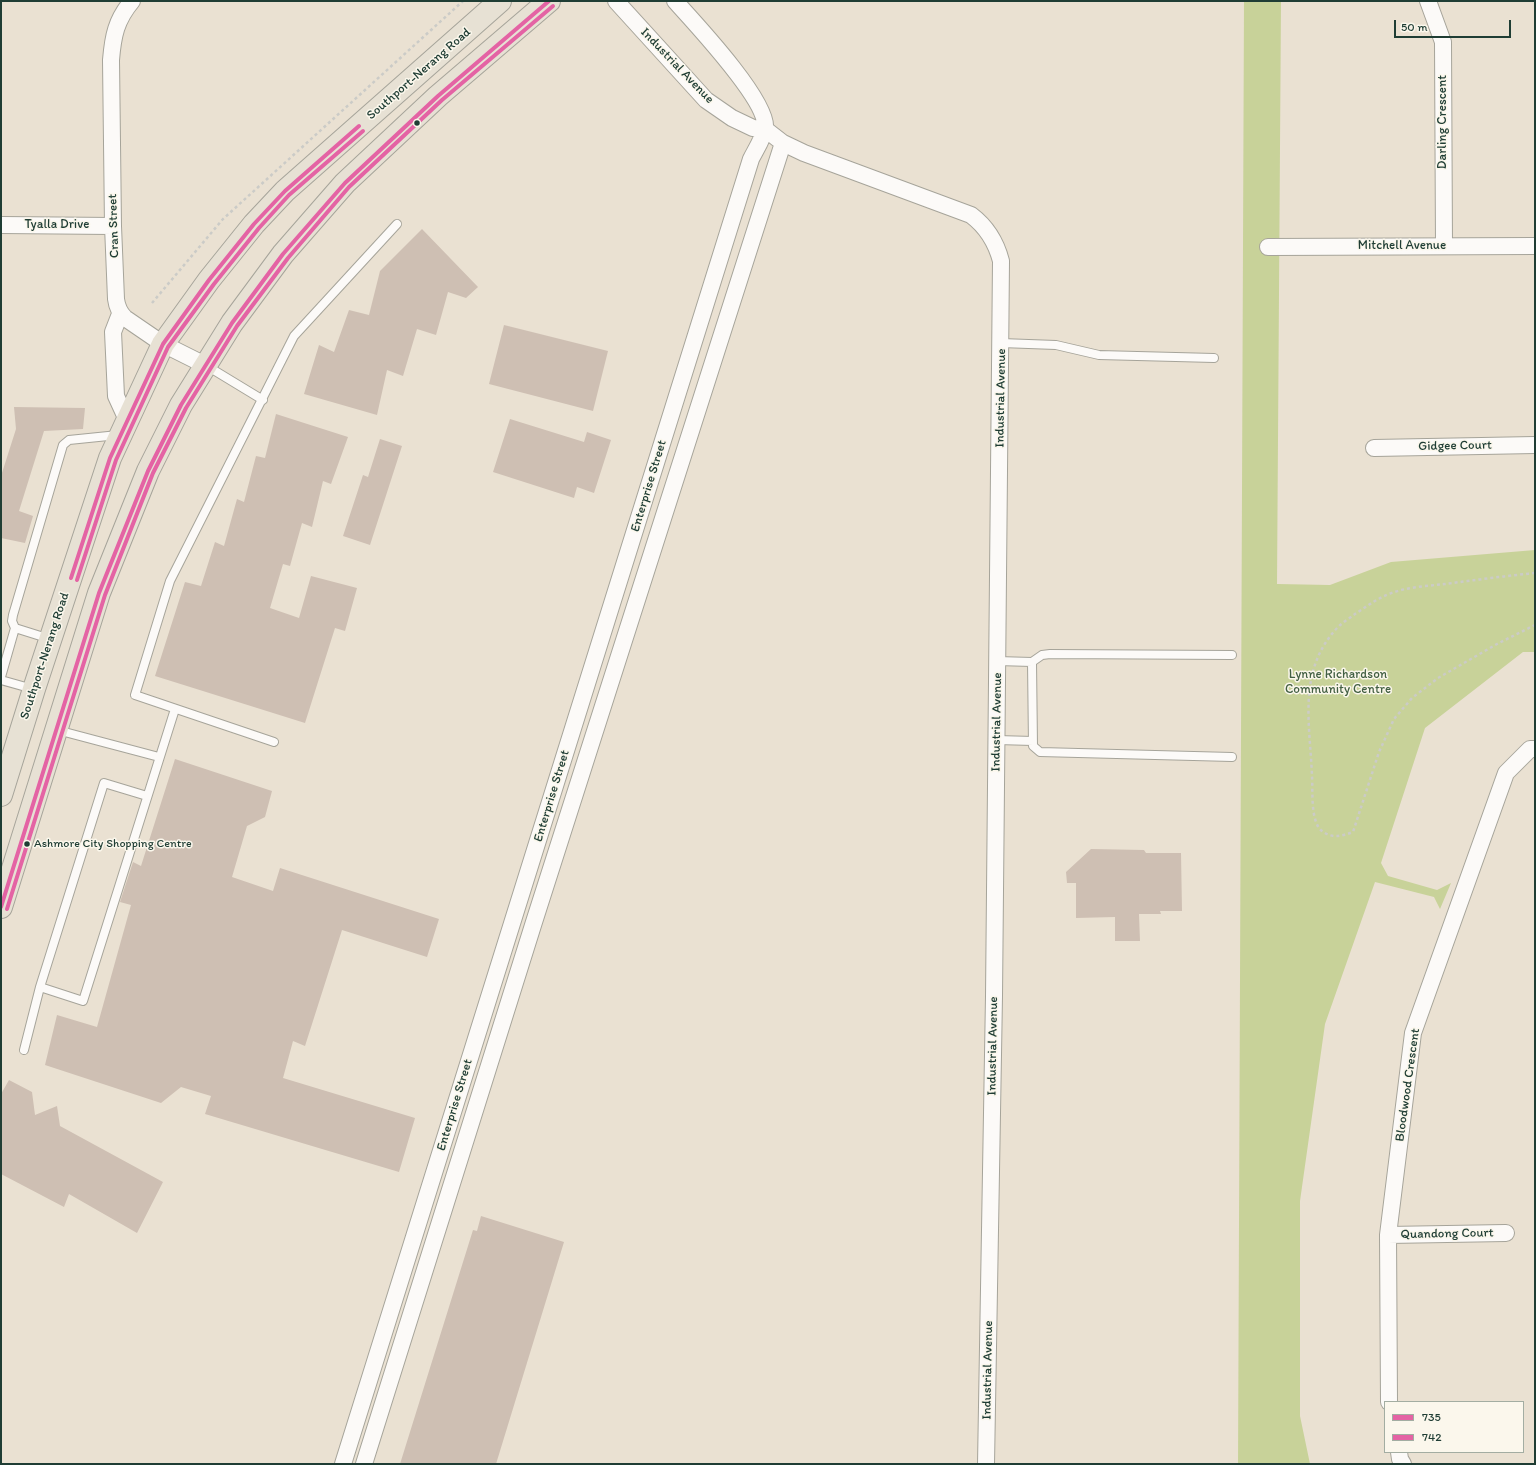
<!DOCTYPE html>
<html>
<head>
<meta charset="utf-8">
<style>
	body { margin:0 }
	#map { position:relative; width:1536px; height:1465px; overflow:hidden; background:#eae1d2; font-family:Itim,sans-serif }
	canvas { display:block }
	.frame { position:absolute; inset:0; border:2px solid #1f3d34; pointer-events:none }
	.legend { position:absolute; left:1384px; top:1401px; width:140px; height:52px; box-sizing:border-box; background:#fbf7ec; border:1px solid #a3ada2; margin:0; padding:5px 7px; list-style:none; font-size:12px; color:#1f3d34 }
	.legend li { display:flex; align-items:center; gap:8px; height:20px }
	.legend b { width:20px; border:1px solid #a3ada2 }
	.scale { position:absolute; left:1394px; top:20px; width:117px; height:18px; box-sizing:border-box; border:2px solid #1f3d34; border-top:0; padding-left:5px; font-size:12px; line-height:14px; white-space:nowrap; color:#1f3d34; -webkit-text-stroke:3px #fbf7ec; paint-order:stroke }
</style>
</head>
<body>
<div id="map">
<canvas width="1536" height="1465"></canvas>
<div class="frame"></div>
<ul class="legend">
<li><b style="height:5px;background:#e463a4"></b>735</li>
<li><b style="height:5px;background:#e463a4"></b>742</li>
</ul>
<div class="scale">50 m</div>
</div>
<script>
const g = document.querySelector('canvas').getContext('2d');
g.lineJoin = 'round';
function fillPath(path, color) { g.fillStyle = color; g.fill(path, 'evenodd'); }
function trace(path, color, width, dash) { g.strokeStyle = color; g.lineWidth = width; g.lineCap = dash ? 'butt' : 'round'; g.setLineDash(dash || []); g.stroke(path); }
function label(font, color, halo, rows, align = 'center') {
  g.font = font + ' Itim,sans-serif'; g.lineWidth = 3; g.setLineDash([]); g.textBaseline = 'middle'; g.strokeStyle = halo; g.fillStyle = color; for (const [text, x, y, turn = 0] of rows) {
    g.save(); g.translate(x, y); g.rotate((+turn || 0) * Math.PI / 180); g.textAlign = isNaN(turn) ? turn : align; if (halo) g.strokeText(text, 0, 0); g.fillText(text, 0, 0); g.restore();
  }
}
const green = new Path2D(`
	M1244,1H1281L1277,584L1330,585L1391,562L1535,550V652H1523L1425,728L1381,863L1388,876L1437,890L1451,883L1440,909L1434,897L1375,882L1325,1024L1300,1201V1416L1310,1464H1238Z`);
const building = new Path2D(`
	M422,229L478,287L466,298L448,292L436,335L417,329L403,376L387,370L377,415L304,394L319,345L334,352L349,310L369,315L380,271Z
	M504,325L608,351L593,411L489,384Z
	M14,407L85,408L83,429L44,431L19,511L33,516L25,543L1,538V476L16,429Z
	M276,414L348,437L331,484L323,481L312,527L302,523L290,566L283,564L270,608L299,618L311,576L357,588L345,631L335,628L305,723L155,676L185,582L201,586L215,542L224,546L237,499L244,502L256,456L265,458Z
	M510,419L584,442L587,432L611,440L594,493L577,487L574,498L493,472Z
	M380,439L402,446L370,545L343,536L363,475L368,477Z
	M175,759L272,791L265,817L247,826L232,877L273,891L280,868L439,919L427,957L342,930L305,1046L293,1041L283,1078L415,1118L399,1172L205,1114L211,1096L181,1087L161,1103L45,1065L57,1015L97,1027L131,905L120,902L133,862L141,866Z
	M1091,849L1144,850L1146,853H1181L1182,911H1160L1161,914H1139L1140,941H1115V917L1076,918V883H1067L1066,872Z
	M9,1080L32,1092L35,1115L57,1106L60,1126L163,1182L137,1233L69,1194L64,1207L1,1174V1094Z
	M481,1216L564,1242L496,1464H400L473,1230L477,1231Z`);
const path = new Path2D(`
	M152,303L223,219L463,1
	M1535,573C1505,576 1475,580 1445,584C1427,586 1406,587 1389,594C1376,599 1366,607 1355,614C1350,618 1343,622 1338,627C1297,670 1310,723 1312,776C1313,790 1310,822 1322,831C1332,839 1342,836 1353,832L1379,752L1394,719L1412,698L1438,678L1497,644L1535,625`);
const lane = new Path2D(`
	M1001,343L1056,345L1099,355L1214,358
	M207,366L263,400
	M15,628L50,639
	M997,661L1032,662
	M1,677L15,628L12,621L13,615L63,445L69,440L118,435
	M1,680L33,689
	M57,730L159,757
	M997,740L1033,741
	M274,742L135,695L170,581L294,336L397,224
	M1232,757L1040,752L1033,746L1032,662L1042,655L1050,654L1232,655
	M147,796L104,783L40,987L83,1001L175,709
	M24,1050L40,987`);
const street = new Path2D(`
	M132,1C116,20 113,36 111,60L113,226L116,299C117,307 119,312 125,318L163,344L205,365
	M616,1L706,100L732,118L753,128L765,129L783,143L804,153L971,215C987,227 996,242 1001,261L994,996L986,1464
	M1428,1L1443,42L1444,246
	M1,225L113,226
	M1268,247L1535,246
	M120,314L113,332L116,396L127,420
	M1374,448L1535,445
	M1388,1235L1506,1233
	M1389,1402L1388,1235L1413,1033L1506,773L1530,749H1535
	M1399,1452L1400,1459L1403,1464
	M343,1464L751,159C755,151 764,137 765,128C769,102 694,22 675,1
	M364,1464L534,922L783,143`);
const primary = new Path2D(`
	M1,795L34,689L110,458L163,344L209,280L254,224L285,191L500,1
	M1,907L99,593L148,471L181,405L232,323L283,254L345,183L438,96L549,1`);
const bus1 = new Path2D(`
	M71,578L110,458L163,344L209,280L254,224L285,191L359,126
	M1,907L99,593L148,471L181,405L232,323L283,254L345,183L438,96L549,1`);
const bus2 = new Path2D(`
	M77,580L116,460L168,347L214,284L259,228L289,195L363,131
	M7,909L105,595L153,473L186,408L237,326L288,258L349,187L442,100L553,6`);
const markers = [
	[417,123,3.5,"#1f3d34"],
	[27,844,3.5,"#1f3d34"]
];
const busNames = [
	["Ashmore City Shopping Centre",34,844]
];
const streetNames = [
	["Industrial Avenue",677,66,46],
	["Southport-Nerang Road",419,74,-41],
	["Darling Crescent",1443,122,-90],
	["Tyalla Drive",57,225],
	["Cran Street",114,226,-92],
	["Mitchell Avenue",1402,246],
	["Industrial Avenue",1001,398,-89],
	["Gidgee Court",1455,446,-1],
	["Enterprise Street",649,486,-73],
	["Southport-Nerang Road",45,656,-72],
	["Industrial Avenue",997,722,-89],
	["Enterprise Street",552,796,-73],
	["Industrial Avenue",993,1046,-89],
	["Bloodwood Crescent",1408,1085,-82],
	["Enterprise Street",455,1105,-73],
	["Quandong Court",1447,1234,-1],
	["Industrial Avenue",988,1370,-89]
];
const parkNames = [
	["Lynne Richardson",1338,675],
	["Community Centre",1338,690]
];
fillPath(green, '#c8d299');
fillPath(building, '#cebfb3');
trace(lane, '#a6a49a', 10);
trace(street, '#a6a49a', 18);
trace(primary, '#a6a49a', 24);
trace(path, '#cbcbc7', 2.5, [3, 3]);
trace(lane, '#fcfaf8', 8);
trace(street, '#fcfaf8', 16);
trace(primary, '#e7e1d4', 22);
trace(bus1, '#e463a4', 4);
trace(bus2, '#e463a4', 4);
for (const [x, y, r, color] of markers) { const dot = new Path2D(); dot.arc(x, y, r, 0, 2 * Math.PI); g.fillStyle = color; g.fill(dot); trace(dot, '#fbf7ec', 1.5); }
label('12px', '#1f3d34', '#fbf7ec', busNames, 'left');
label('13px', '#1f3d34', '#fbf7ec', streetNames);
label('13px', '#425f42', '#fbf7ec', parkNames);
</script>
</body>
</html>
